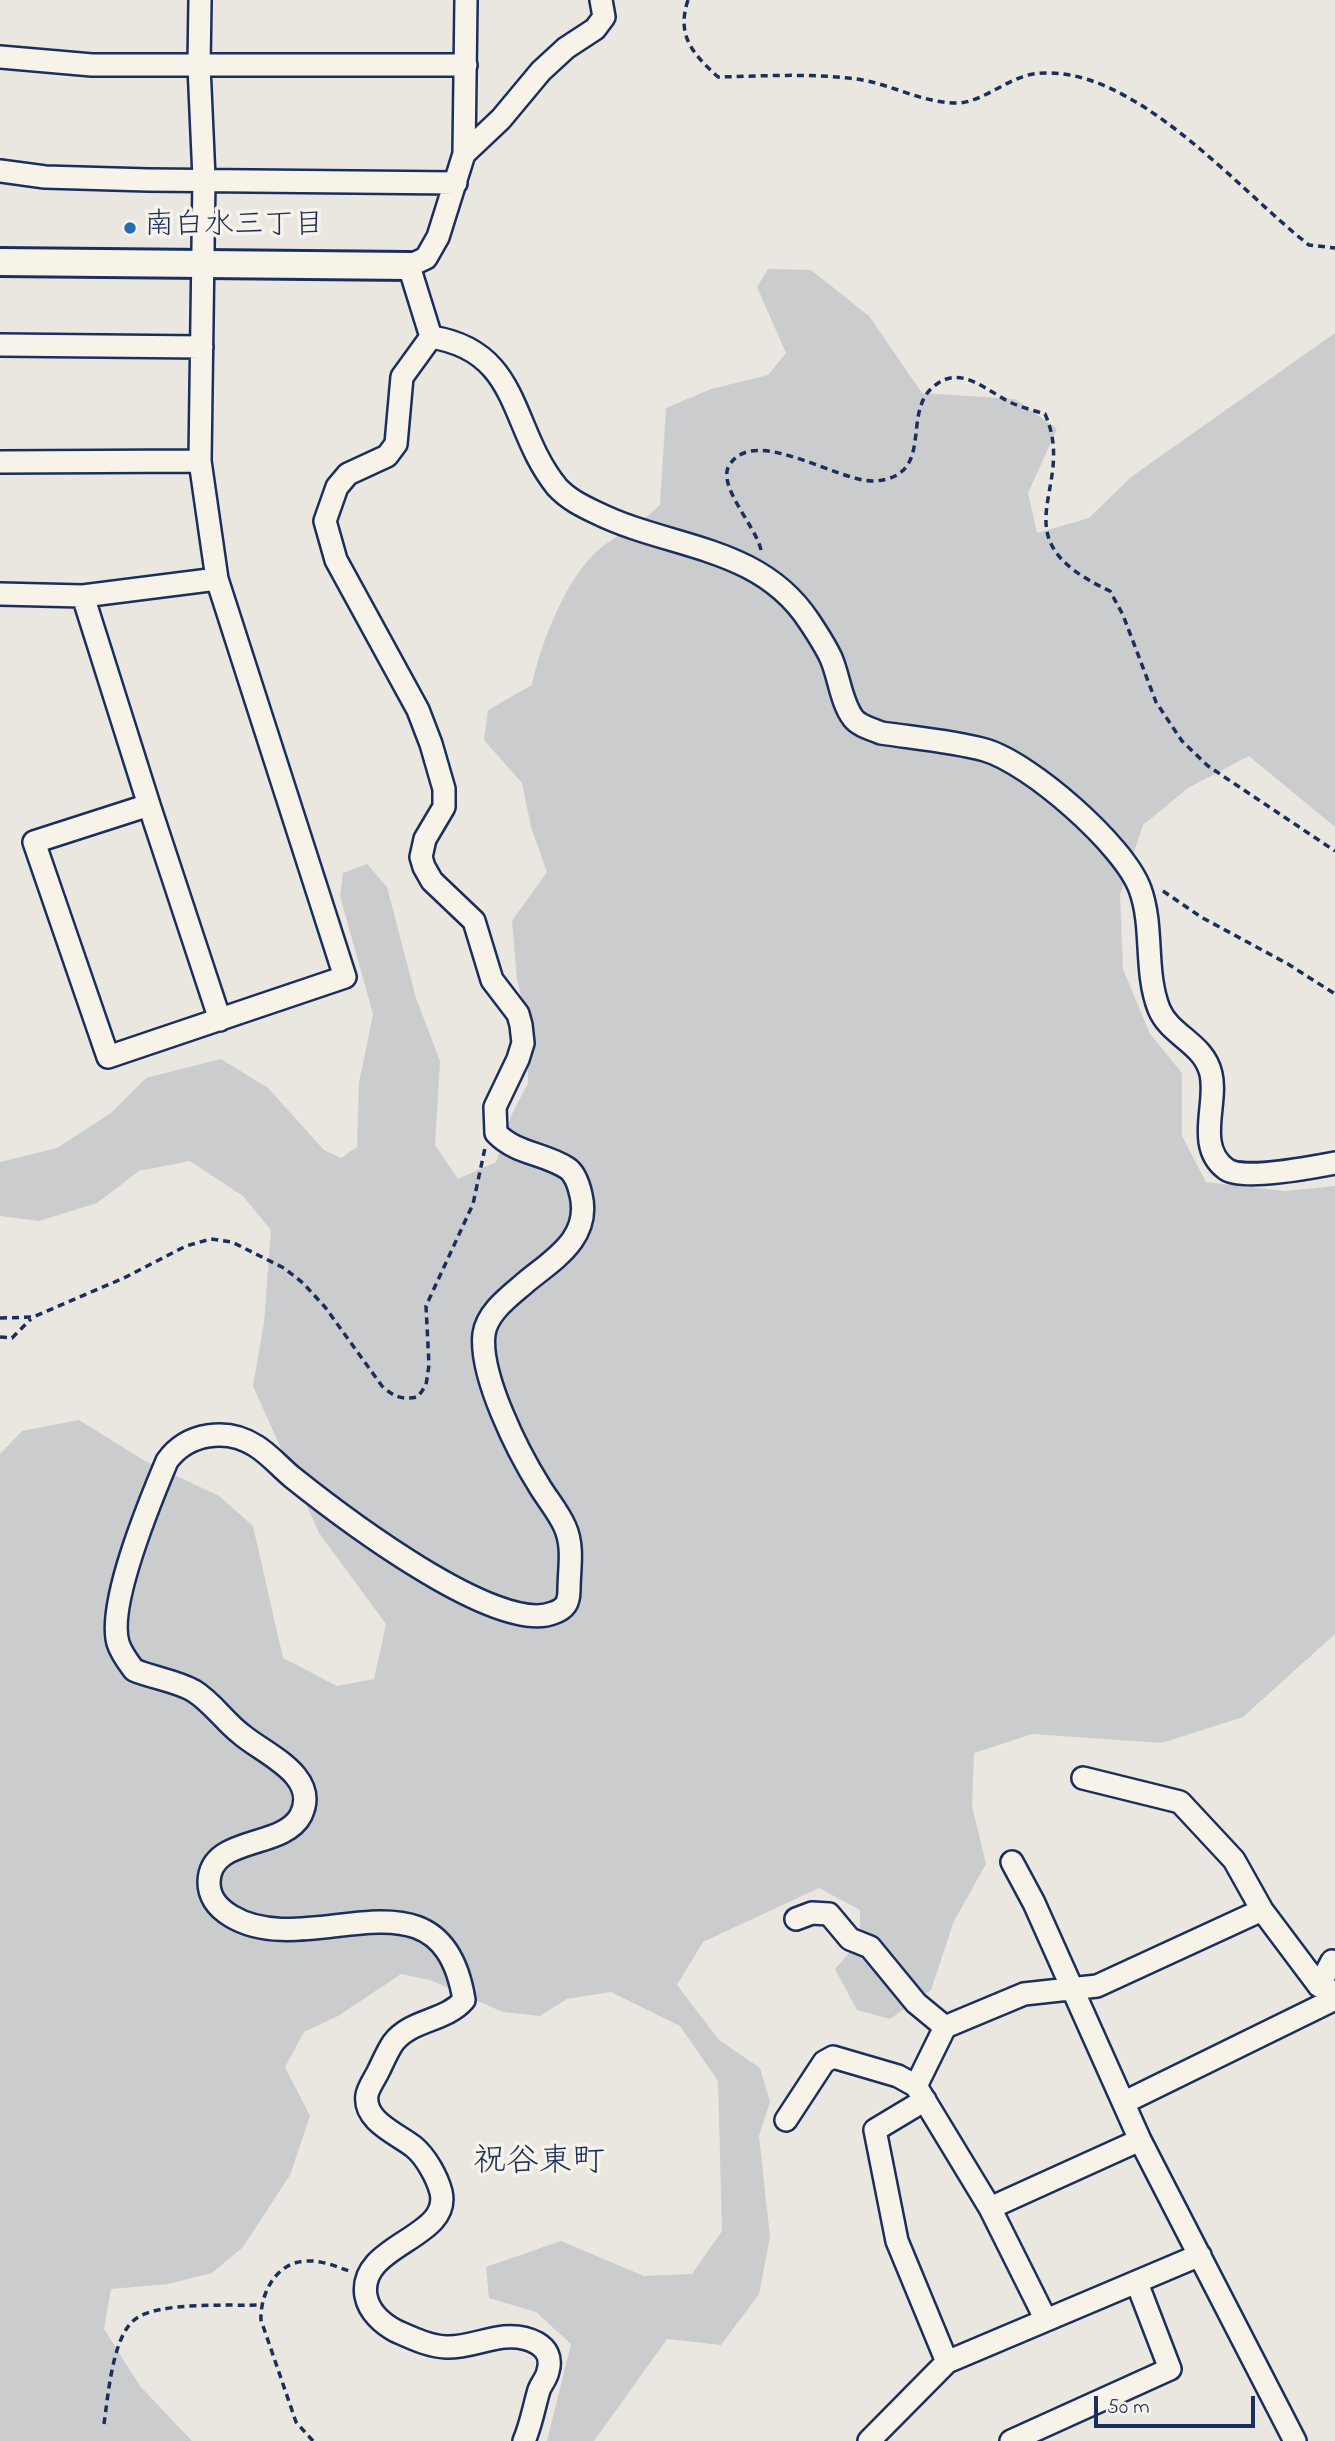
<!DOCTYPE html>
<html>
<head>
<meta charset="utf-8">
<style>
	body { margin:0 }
	#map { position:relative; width:1335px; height:2441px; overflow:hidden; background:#eae7e0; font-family:"Indie Flower",sans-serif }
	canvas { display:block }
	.scale { position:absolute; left:1094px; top:2396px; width:161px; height:32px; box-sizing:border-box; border:4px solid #1b2f5e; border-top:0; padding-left:9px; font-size:21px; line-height:24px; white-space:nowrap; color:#1b2f5e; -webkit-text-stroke:5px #f7f3e8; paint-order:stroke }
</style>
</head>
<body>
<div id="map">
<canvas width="1335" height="2441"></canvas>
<div class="scale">50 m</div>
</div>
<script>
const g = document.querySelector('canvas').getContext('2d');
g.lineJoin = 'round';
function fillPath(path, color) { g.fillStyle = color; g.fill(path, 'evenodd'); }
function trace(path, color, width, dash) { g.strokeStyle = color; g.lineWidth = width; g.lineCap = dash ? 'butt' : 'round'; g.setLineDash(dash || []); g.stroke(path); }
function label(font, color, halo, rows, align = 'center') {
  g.font = font + ' "Indie Flower","Klee One",sans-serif'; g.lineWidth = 7; g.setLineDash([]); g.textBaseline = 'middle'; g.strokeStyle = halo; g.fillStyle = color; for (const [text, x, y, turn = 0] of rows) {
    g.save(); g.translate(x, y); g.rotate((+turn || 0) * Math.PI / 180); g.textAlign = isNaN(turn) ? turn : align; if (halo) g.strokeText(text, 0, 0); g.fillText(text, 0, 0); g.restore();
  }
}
const green = new Path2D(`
	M768,269L811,270L869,316L922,393L1015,399L1057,429L1028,493L1037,533L1089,518L1131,477L1335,333V827L1249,756L1188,788L1143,825L1120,895L1123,969L1150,1034L1182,1073V1136L1206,1182L1285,1191L1335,1186V1634L1243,1717L1162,1743L1032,1734L974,1753L972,1806L986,1864L954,1921L931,1990L890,2019L857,2010L835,1969L860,1940V1910L819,1888L703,1942L677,1985L719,2040L760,2068L770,2102L759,2136L770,2237L759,2294L721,2345L667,2339L594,2441H547L571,2344L536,2312L489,2298L486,2267L561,2241L644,2276L692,2274L722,2231L718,2081L680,2026L611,1992L567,1999L540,2016L503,2012L430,1980L401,1974L338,2016L304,2032L285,2067L310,2116L290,2175L243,2247L212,2273L168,2284L111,2289L104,2329L140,2386L192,2441H0V1454L22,1431L79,1420L145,1461L219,1496L253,1526L283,1658L337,1686L374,1679L386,1624L319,1533L253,1386L264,1323L271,1230L243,1196L190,1161L139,1171L97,1203L39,1221L0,1216V1162L57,1148L111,1113L146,1078L221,1059L268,1088L324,1150L341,1158L357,1147L359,1083L373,1014L340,896L343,873L367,864L387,887L416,998L440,1061L435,1145L458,1179L496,1162L512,1114L528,1083L527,1020L517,980L512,921L547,872L531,827L522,783L484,740L488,710L532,685C541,642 567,574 603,546C622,532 643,522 660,505L666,408L711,389L768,375L786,353L757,287Z`);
const path = new Path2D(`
	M688,0C676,36 693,54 718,77C763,76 811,73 856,79C890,83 923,104 959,103C984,101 1008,78 1033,74C1131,60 1238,190 1309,245L1335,248
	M761,550C756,526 715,484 730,464C756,425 839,483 875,481C936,476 901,414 933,387C961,362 988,393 1014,404C1024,408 1035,411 1045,414C1079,490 993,537 1110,591L1123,615L1156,702L1182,741L1208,766L1335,851
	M1163,891L1201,917L1288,964L1335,994
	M0,1318L33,1317L124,1278L186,1246L211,1239L232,1242L284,1268L303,1283L325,1307L382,1386C394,1397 402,1400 418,1397L426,1385L429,1365L426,1306L473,1204L485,1148
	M0,1337L12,1338L31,1319
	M104,2424C108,2397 112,2340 133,2321C153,2301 231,2306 260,2305
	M313,2441L296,2422L261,2320C260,2294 276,2262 306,2261C321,2260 335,2266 349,2271`);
const minor = new Path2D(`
	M200,0L199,66L204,178L200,461L217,579L345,977L108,1057L34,842L149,805L220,1020
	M466,0L464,154L438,237L426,258L409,266L431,337C522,351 509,428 557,487C568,499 582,506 597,513C670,549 759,545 809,621C817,633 825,645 831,658C839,676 841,702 853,718C859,726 872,729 881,733C915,738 952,741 985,750C1030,763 1124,845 1140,889C1154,927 1144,971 1159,1009C1170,1036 1204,1043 1211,1074C1218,1104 1195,1146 1226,1169C1242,1181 1314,1167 1335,1163
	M0,57L92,65H466
	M464,154L501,119L541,71L566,48L595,29L604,17L601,0
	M0,171L45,177L148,180L456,183
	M431,337L402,377L396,444L387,456L348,474L337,487L325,521L336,560L418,710L431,744L444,789V807L425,839L421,857L424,867L432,881L474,921L492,980L518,1014L521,1025L523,1043L518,1059L495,1107L496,1133C516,1154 544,1153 567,1168C575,1173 579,1186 581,1195C591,1238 554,1259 526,1282C510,1296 487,1312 484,1334C479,1375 518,1452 540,1487C548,1500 559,1513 565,1527C574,1547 569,1569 569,1590C569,1603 565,1609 553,1613C497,1636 337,1513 292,1477C280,1467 269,1454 256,1446C227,1427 187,1433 167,1461C151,1499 107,1604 118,1643C121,1653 128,1662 134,1670C153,1678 177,1681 194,1691C213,1703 224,1721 241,1734C264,1754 320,1775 301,1815C283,1850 210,1835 209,1882C209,1898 218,1908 231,1916C310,1964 441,1857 464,2000C445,2022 411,2019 393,2043C387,2052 383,2062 378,2072C375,2078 368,2088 367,2095C363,2121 398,2134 414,2147C426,2157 437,2177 441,2192C452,2239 357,2244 366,2296C369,2312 383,2324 396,2331C412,2338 428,2346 446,2347C465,2348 485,2339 504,2337C525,2335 556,2344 548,2371C547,2378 541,2384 539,2390C534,2407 531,2425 524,2441
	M0,345L202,347
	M0,462L200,461
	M0,594L83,596
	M149,805L83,596L217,579
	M1083,1778L1180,1802L1234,1860L1262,1910L1319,1986L1335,1992
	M1012,1862L1034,1903L1140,2140L1295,2441
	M796,1919L812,1913L829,1914L850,1939L870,1947L916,2003L945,2027
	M1319,1986L1332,1961L1335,1962
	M925,2100L875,2130L897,2241L947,2362
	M1125,2102L1335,1999
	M786,2120L824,2062L833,2057L898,2076L916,2086
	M990,2208L1140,2140
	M1046,2320L990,2208L916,2086L945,2027L1024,1994L1097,1986L1262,1910
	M869,2441L947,2362L1200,2255
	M1011,2441L1170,2369L1137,2283`);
const tertiary = new Path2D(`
	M0,262L409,266`);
const markers = [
	[130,228,7,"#1f6fb2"]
];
const poiNames = [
	["南白水三丁目",144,228]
];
const quarterNames = [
	["祝谷東町",539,2165]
];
fillPath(green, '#cbcccd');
trace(minor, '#1b2f5e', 26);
trace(tertiary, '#1b2f5e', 32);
trace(path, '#1b2f5e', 3.5, [7, 5]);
trace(minor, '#f7f3e8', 21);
trace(tertiary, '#f7f3e8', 26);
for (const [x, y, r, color] of markers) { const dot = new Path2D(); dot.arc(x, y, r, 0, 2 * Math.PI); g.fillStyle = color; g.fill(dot); trace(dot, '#f7f3e8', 2.5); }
label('30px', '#1b2f5e', '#f7f3e8', poiNames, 'left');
label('33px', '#1b2f5e', '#f7f3e8', quarterNames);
</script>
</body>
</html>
